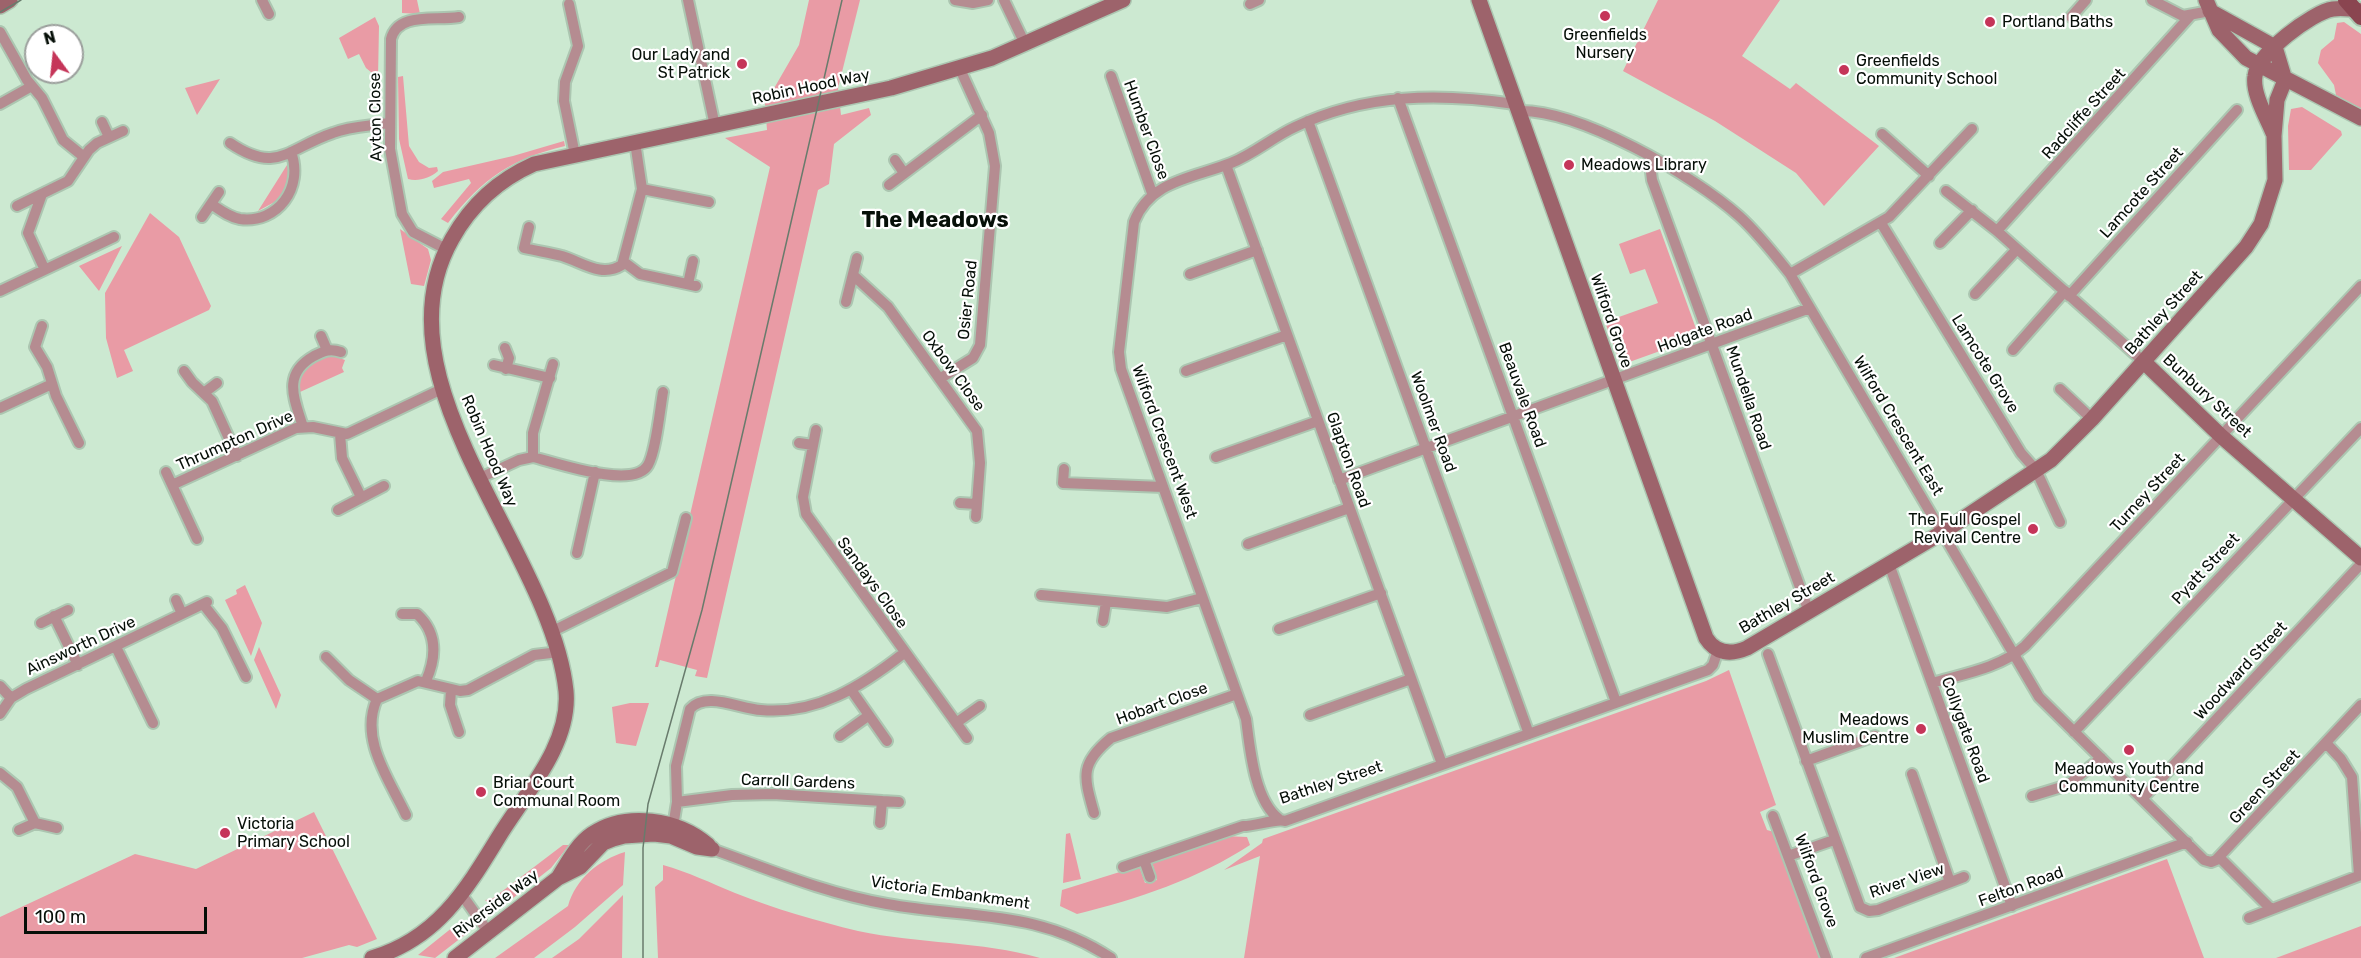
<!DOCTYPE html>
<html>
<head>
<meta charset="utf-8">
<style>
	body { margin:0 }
	#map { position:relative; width:2361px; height:958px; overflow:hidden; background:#cce9d1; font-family:Rubik,sans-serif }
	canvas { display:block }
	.north { position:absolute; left:24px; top:24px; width:60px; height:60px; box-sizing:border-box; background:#fff; border:2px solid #9b9f9c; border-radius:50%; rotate:345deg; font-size:16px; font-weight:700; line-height:24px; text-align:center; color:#060f08 }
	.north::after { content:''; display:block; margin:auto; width:21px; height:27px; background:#c53559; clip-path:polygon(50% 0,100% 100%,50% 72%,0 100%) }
	.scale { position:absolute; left:24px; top:907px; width:183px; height:27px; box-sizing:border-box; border:3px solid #060f08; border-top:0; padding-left:8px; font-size:18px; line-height:21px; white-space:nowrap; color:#060f08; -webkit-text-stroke:4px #fff; paint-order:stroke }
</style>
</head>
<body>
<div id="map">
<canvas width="2361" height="958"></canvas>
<div class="north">N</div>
<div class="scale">100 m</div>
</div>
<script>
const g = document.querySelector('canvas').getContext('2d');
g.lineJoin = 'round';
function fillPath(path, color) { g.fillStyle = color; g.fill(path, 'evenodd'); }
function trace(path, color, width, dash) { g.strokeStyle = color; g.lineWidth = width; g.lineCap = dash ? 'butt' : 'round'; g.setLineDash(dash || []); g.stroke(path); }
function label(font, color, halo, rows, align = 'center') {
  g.font = font + ' Rubik,sans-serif'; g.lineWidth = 4.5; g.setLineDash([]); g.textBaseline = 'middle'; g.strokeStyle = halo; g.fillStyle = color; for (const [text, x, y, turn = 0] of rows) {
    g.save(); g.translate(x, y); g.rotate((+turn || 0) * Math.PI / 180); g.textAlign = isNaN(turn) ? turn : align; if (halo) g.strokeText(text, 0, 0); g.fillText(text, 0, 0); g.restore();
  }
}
const green = new Path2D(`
	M402,0H417L420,14L402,13Z
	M809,0H860L838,88L841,115L869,108L871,115L834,144L829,184L818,190L707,678L695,676L697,670L660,660L658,667H655L770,167L725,138L767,130L765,104L799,45Z
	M1658,0H1780L1742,56L1790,89L1796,83L1879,146L1824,206L1796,173L1715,121L1623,71Z
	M375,17L379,26L378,78L366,68L359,54L348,59L339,38Z
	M2344,22L2361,34V109L2336,95L2334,85L2318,63L2321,50L2334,39L2337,23Z
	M403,76L409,146L419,162L429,168L437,167L438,171C430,178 418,182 408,179L399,139L398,77Z
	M220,79L197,115L185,88Z
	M2302,107L2341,131L2342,135L2311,170H2289L2288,126L2291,109Z
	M564,141L565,146C511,159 483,178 448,223L441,219L471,183L469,179L434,188L432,181L443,172L513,156Z
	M287,165L291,179L280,199L258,211Z
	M150,213L179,237L211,306L209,310L124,350L133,371L117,378L106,338L105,293Z
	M400,229L428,249L431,260L424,286L411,284Z
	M1660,229L1699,337L1621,365L1605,322L1658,303L1645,269L1630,274L1619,244Z
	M122,246L99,291L79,266Z
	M331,355L345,360L342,368L344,372L300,392V373L314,363Z
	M245,585L262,623L251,656L225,600L237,594L236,590Z
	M259,647L281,695L276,709L254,660Z
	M1729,670L1776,805L1760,812L1767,830L1774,832L1820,958H1244L1260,856L1224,870L1262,843L1263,839L1706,681Z
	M630,703H649L636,746L616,743L612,707Z
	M314,812L377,939L357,947L349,945L302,958H0V917L135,854L196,869Z
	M1070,833L1081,879L1063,883L1066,834Z
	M1224,836L1247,837L1250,845C1200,878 1135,900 1077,914L1060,906L1062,890L1139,866L1145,883L1157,880L1152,862Z
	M563,845H569L551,868L503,906L496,909L485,900L492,899Z
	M625,852L623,885L575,927L534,958H495L568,906C576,878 599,860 625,852Z
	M2167,859L2204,958H1894Z
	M663,865C688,872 711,883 735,893C775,909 817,921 858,931C919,944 981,941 1040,958H658L655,887L663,880Z
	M623,895L622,958H552L579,939Z
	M464,922L468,928L466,934L435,958L418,955L458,923Z
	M2361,926V958H2276Z`);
const street = new Path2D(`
	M262,0L269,14
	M688,0L715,126
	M955,0L973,3L988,0
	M1004,0L1025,44
	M2152,0L2183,16L2210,11
	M569,4L578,46L565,82L564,101L575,155
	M1250,4L1259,0
	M2071,17L2086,0
	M0,32L27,80L42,98L63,140L84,157
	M1111,76L1152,193
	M1398,98L1616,702
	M0,104L32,86
	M1518,111C1579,109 1693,175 1739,216C1758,233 1774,254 1790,274L2039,697L2204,860L2211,862L2216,860L2361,705
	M1308,121L1529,734
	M102,122L109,137
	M1882,134L1929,176
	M230,143C277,175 288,148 333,133C350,126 370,126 388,123
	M895,160L904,173
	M1656,161L1651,172L1652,180L1809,612
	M1226,165L1442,764
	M889,185L982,115
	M642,189L709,202
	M1946,191L1997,231L2144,362
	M42,194L28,233L44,268
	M211,204C220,210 229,217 240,219C278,224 304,187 291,152
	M17,206L68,181L89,150L97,143L123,131
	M202,217L219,192
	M1881,223L2021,453L2036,470L2060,522
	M529,227L524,248C537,251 550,253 562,256C582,262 601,278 622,265L642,189L635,142
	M1997,231L2191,15
	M1940,243L1972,210
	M446,249L413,232L402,214L390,149L391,39C398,12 434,21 459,17
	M624,262L640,274L696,286
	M1190,274L1257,250
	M1790,274L1889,217L1972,129
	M853,275L888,307L977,431L980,463L976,517
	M688,284L693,261
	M0,291L114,237
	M1975,294L2017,249
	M2069,296L2237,110
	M846,302L857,258
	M42,326L35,347L47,367L56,396L79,443
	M321,336L327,350
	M505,348L509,358L506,369
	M2013,350L2065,291
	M494,365L550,378
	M184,371L192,382L212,401L237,456
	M1186,371L1287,335
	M941,378L973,358L980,345L995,166L989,133L960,69
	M2060,389L2092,419
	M205,392L217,383
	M0,408L52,384
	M303,427C294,398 282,374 314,356C324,351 330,348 341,352
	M816,430L803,497L806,514L967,738
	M340,434L342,458L361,497
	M799,443L813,445
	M533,457V433L553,364
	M1216,457L1318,421
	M1064,469L1063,483L1163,487
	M166,472L197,539
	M480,478L519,460L533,457C557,463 634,490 648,465C656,451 660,409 663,392
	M1339,480L1810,308
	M172,485L296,428L313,427L347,434L444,388
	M960,503L976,504
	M338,510L384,486
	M1248,544L1349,508
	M577,553L595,472
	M1889,564L2012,906
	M1041,595L1167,607L1202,598
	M176,600L182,614
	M203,604L222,628L246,677
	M402,614H417C438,633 436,658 426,681
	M54,616L78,665
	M1103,621L1106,602
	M41,623L68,610
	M1279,629L1381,593
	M553,631L672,572L686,518
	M116,647L153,723
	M1768,654L1860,907L1869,911L1878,910L1964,877
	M326,657L349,680L377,699
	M1932,683C1963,674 2000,668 2025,646L2361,286
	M0,686L11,698
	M451,690L450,705L459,732
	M852,691L887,741
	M0,714L11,698L26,689L207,602
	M1310,715L1411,679
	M956,723L980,706
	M2074,732L2361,428
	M840,736L868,716
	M2326,743L2341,759L2352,777L2359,875
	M1806,761L1875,736
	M0,773L17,787L35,823L57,828
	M1912,774L1950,882
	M2032,796L2068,785L2101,758
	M2143,798L2361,564
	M882,801L899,802
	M677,802L732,795L773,794L882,801L880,823
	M1094,813C1084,777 1079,764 1111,738L1237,694
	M406,815C389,779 359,739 377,699L418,681L460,691L468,690L534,655L559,652
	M1773,816L1826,958
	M1279,819C1254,800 1250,748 1246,719L1121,369L1119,352L1134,222C1150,180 1194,178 1231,163C1254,154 1273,137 1295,127C1366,93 1440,93 1515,104
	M19,830L35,823
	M672,833L677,802L676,766L690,709C706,691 740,709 761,710C817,715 862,686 904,653
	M712,849C771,870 824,893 887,904C969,919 1037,909 1111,958
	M1788,856L1834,840
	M2219,857L2271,909
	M1144,860L1150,877
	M1123,867L1243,826C1256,826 1277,818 1285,821L1708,670L1713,665L1718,650
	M462,895L489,933
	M2249,918L2361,875
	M1866,958L2187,842`);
const secondary = new Path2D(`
	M1479,0L1706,638C1716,654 1731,655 1747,648L1943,532L2051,460L2092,419L2246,247L2261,224L2275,180L2274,136L2277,100L2285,80L2275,47L2210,11
	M2206,0L2219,30L2246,58L2361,118
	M0,6L10,0
	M2273,133C2267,118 2252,93 2255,76C2257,54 2312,12 2333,9C2342,8 2352,9 2361,11
	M2144,362L2221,436L2361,558
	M558,878C568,862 577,844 592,834C626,811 678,819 708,845
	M372,958C436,939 465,892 498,838C524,795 571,745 566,691C552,552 371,381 452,239C471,205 498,180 534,164L891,88L992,58L1123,0
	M455,958L558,878L580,867L603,843L613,839L624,836L654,834L671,836L697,847L712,849`);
const primary = new Path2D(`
	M2346,0L2361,17`);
const tram = new Path2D(`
	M0,12L21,0
	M643,958V848L648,804L702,610L842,0`);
const markers = [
	[1605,16,6,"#c53559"],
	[1990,22,6,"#c53559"],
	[742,64,6,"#c53559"],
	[1844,70,6,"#c53559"],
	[1569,165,6,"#c53559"],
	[2033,529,6,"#c53559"],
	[1921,729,6,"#c53559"],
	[2129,750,6,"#c53559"],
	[481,792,6,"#c53559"],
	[225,833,6,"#c53559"]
];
const poiNames = [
	["Portland Baths",2002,22],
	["Greenfields",1605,35,"center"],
	["Nursery",1605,53,"center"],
	["Our Lady and",730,55,"right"],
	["St Patrick",730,73,"right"],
	["Greenfields",1856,61],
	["Community School",1856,79],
	["Meadows Library",1581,165],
	["The Full Gospel",2021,520,"right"],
	["Revival Centre",2021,538,"right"],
	["Meadows",1909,720,"right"],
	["Muslim Centre",1909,738,"right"],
	["Meadows Youth and",2129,769,"center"],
	["Community Centre",2129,787,"center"],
	["Briar Court",493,783],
	["Communal Room",493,801],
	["Victoria",237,824],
	["Primary School",237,842]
];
const streetNames = [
	["Robin Hood Way",811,87,-12],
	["Radcliffe Street",2084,114,-48],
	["Ayton Close",376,117,-91],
	["Humber Close",1146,130,70],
	["Lamcote Street",2142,193,-48],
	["Osier Road",968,300,-84],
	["Bathley Street",2164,313,-48],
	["Wilford Grove",1611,321,71],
	["Holgate Road",1705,331,-20],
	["Lamcote Grove",1985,364,58],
	["Oxbow Close",953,371,54],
	["Beauvale Road",1522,395,70],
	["Bunbury Street",2207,396,43],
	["Mundella Road",1748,398,71],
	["Woolmer Road",1433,422,70],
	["Wilford Crescent East",1898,426,59],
	["Thrumpton Drive",235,441,-24],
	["Wilford Crescent West",1164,442,70],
	["Robin Hood Way",489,451,67],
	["Glapton Road",1348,460,70],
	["Turney Street",2148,493,-47],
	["Pyatt Street",2206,569,-47],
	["Sandays Close",872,583,54],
	["Bathley Street",1787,603,-30],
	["Ainsworth Drive",81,646,-25],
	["Woodward Street",2241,671,-47],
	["Hobart Close",1162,704,-20],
	["Collygate Road",1965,730,70],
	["Carroll Gardens",798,782,2],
	["Bathley Street",1331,783,-18],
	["Green Street",2265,787,-47],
	["Wilford Grove",1816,881,70],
	["River View",1907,881,-19],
	["Felton Road",2021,887,-20],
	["Victoria Embankment",950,893,8],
	["Riverside Way",496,904,-37]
];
const districtNames = [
	["The Meadows",935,221]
];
fillPath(green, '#e99ba5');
trace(street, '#acc6b1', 14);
trace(secondary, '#acc6b1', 18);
trace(primary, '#acc6b1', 20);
trace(street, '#b58c91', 10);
trace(secondary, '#9d636b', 15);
trace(primary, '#8a4550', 16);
trace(tram, '#687b6c', 1.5);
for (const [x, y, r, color] of markers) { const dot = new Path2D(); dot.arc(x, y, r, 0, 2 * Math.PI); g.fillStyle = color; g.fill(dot); trace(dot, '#fff', 2); }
label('16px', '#060f08', '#fff', poiNames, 'left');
label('16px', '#060f08', '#fff', streetNames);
label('bold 22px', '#060f08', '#fff', districtNames);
</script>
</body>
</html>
